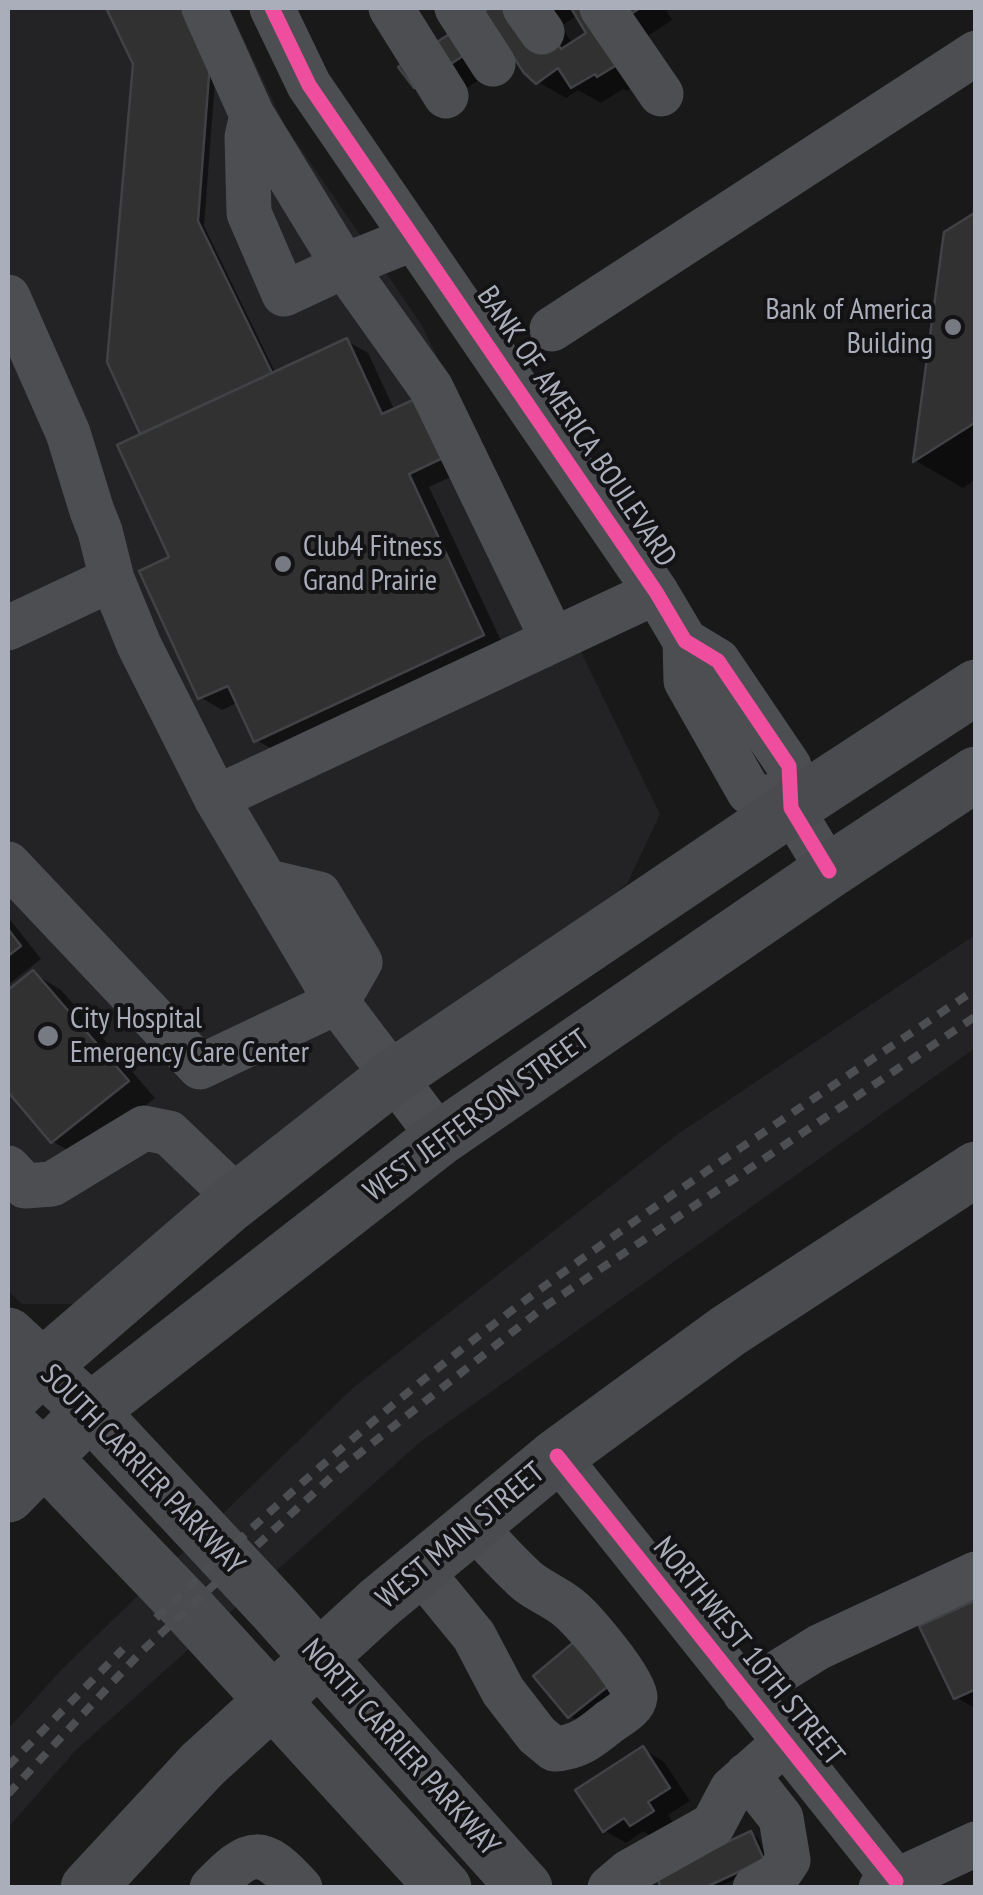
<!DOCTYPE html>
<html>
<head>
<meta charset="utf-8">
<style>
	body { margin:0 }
	#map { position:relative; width:983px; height:1895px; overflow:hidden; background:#191919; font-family:"PT Sans Narrow",sans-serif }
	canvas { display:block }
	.frame { position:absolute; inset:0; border:10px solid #aaaeba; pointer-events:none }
</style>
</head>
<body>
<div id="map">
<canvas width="983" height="1895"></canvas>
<div class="frame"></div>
</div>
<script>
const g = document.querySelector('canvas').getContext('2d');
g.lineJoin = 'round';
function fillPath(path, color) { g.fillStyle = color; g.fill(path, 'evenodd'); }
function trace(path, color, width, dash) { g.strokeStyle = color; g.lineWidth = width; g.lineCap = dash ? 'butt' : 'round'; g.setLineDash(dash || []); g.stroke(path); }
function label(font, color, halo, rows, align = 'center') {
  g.font = font + ' "PT Sans Narrow",sans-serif'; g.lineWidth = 8; g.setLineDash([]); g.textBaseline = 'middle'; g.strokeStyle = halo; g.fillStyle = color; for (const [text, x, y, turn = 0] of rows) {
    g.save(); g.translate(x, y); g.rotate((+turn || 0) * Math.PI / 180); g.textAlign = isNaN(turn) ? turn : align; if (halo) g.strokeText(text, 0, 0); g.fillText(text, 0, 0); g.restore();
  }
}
const built = new Path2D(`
	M8,8H229L284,124L421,324L660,814L627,884L79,1304H22L8,1291Z
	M975,935V1048L419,1443L75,1751L8,1828V1729L62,1669L354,1387L678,1134Z`);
const shadow = new Path2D(`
	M109,8H197L217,54L204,226L276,374L347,341L368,353L395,411L470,468L429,487L504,647L278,752L256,740L239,702L222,710L200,697L146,434L142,432L135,64Z
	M495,8H665L672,20L628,49L647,79L627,91L623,89L601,103L578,90L566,98L538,82L515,56L444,103L401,68ZM578,15L590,34L573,45L561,26Z
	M976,215V479L963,488L916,461L946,233Z
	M8,917L41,959L8,985Z
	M33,973L61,990L155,1098L80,1157L52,1141L8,1088V994Z
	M976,1603V1709L956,1697Z
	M576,1644L624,1693L584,1724L570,1716Z
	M643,1749L664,1762L690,1801L668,1815L674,1824L653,1837L643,1831L626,1843L604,1830Z
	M751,1834L758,1838L769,1864L716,1888H664Z`);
const building = new Path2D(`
	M106,8H193L211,49L198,221L272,373L140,434L107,362L133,64Z
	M490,8H538L534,10L561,49L586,33L571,8H640L602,33L620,63L597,77L595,74L571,88L558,68L536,84L524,73L498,33L414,88L398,67Z
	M976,212V422L913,462L944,232Z
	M347,338L382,414L422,396L449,455L409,474L484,635L254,742L228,686L198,699L139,571L169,557L117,445Z
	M8,929L21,946L8,956Z
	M33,970L129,1081L51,1143L8,1092V990Z
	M976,1600V1689L954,1699L919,1626Z
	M575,1641L611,1684L568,1718L533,1676Z
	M643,1746L670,1788L648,1802L654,1811L630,1826L624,1818L603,1832L575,1790Z
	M751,1831L764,1860L704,1888H661L656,1875Z`);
const minor = new Path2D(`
	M204,8L252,115
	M272,8L309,85L656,592L685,641L718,661L789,766L791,808L829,871
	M391,8L446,96
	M457,8L493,64
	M525,8L542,32
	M602,8L661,94
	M414,238L344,266L252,115L247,137L249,213L284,294L344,266L431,388L553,640
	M8,297L68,433L92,511L100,531L112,579L139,645L216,798L337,1002L440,1138
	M552,329L976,53
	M8,628L112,579
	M685,641L686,681L749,792L791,808
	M216,798L656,592
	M8,864L200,1067L337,1002L360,962L319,894L268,882
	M8,1168L25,1186L52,1184L144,1128L169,1133L238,1199
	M557,1456L896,1881
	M420,1570L474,1636L503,1691L537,1735L554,1749C577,1748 591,1737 608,1723C617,1716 634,1708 635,1697C635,1681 581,1616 566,1606C553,1596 541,1592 527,1581C508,1564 491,1544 473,1526
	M745,1693L819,1647L976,1574
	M747,1775L781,1818L788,1860L778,1875L755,1888
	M212,1888C251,1847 262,1846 300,1888
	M610,1888L629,1872L713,1825L732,1789L785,1742
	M881,1888L976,1844`);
const major = new Path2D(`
	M8,1335L90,1411L274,1608L525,1888
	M8,1400L42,1367L226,1208L394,1076L791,808L976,687
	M17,1433L44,1458L186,1606L444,1888
	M8,1495L90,1411L440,1138L829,871L976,774
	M379,1603L557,1456L728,1331L976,1169
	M88,1888L202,1765`);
const rail = new Path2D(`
	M156,1618C279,1500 408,1386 546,1285C686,1182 832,1087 976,989
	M8,1766L123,1649
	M8,1794L141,1652L341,1468L544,1307L976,1016`);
const majorBridge = new Path2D(`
	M202,1765L379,1603`);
const cycleway = new Path2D(`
	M272,8L309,85L656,592L685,641L718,661L789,766L791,808L829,871
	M557,1456L896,1881`);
const markers = [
	[953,327,10,"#777a82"],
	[283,564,10,"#777a82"],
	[48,1036,12,"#777a82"]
];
const poiNames = [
	["Bank of America",933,310,"right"],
	["Building",933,344,"right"],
	["Club4 Fitness",303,547],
	["Grand Prairie",303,581],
	["City Hospital",70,1019],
	["Emergency Care Center",70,1053]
];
const streetNames = [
	["BANK OF AMERICA BOULEVARD",576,427,56],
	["WEST JEFFERSON STREET",477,1116,-36],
	["SOUTH CARRIER PARKWAY",142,1470,46],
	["WEST MAIN STREET",461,1536,-40],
	["NORTHWEST 10TH STREET",748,1652,51],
	["NORTH CARRIER PARKWAY",400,1748,48]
];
fillPath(built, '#232325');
fillPath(shadow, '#0007');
fillPath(building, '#313131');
trace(building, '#414245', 2.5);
trace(minor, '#4d4e52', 45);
trace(major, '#4a4b4e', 55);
trace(rail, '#4d4e51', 8, [12, 10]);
trace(majorBridge, '#4a4b4e', 55);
trace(cycleway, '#ef4d9e', 15);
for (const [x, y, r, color] of markers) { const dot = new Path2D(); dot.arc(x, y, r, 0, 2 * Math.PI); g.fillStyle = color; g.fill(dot); trace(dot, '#131315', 4); }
label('30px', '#aaaeba', '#131315', poiNames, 'left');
label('30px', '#aaaeba', '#131315', streetNames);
</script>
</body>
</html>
